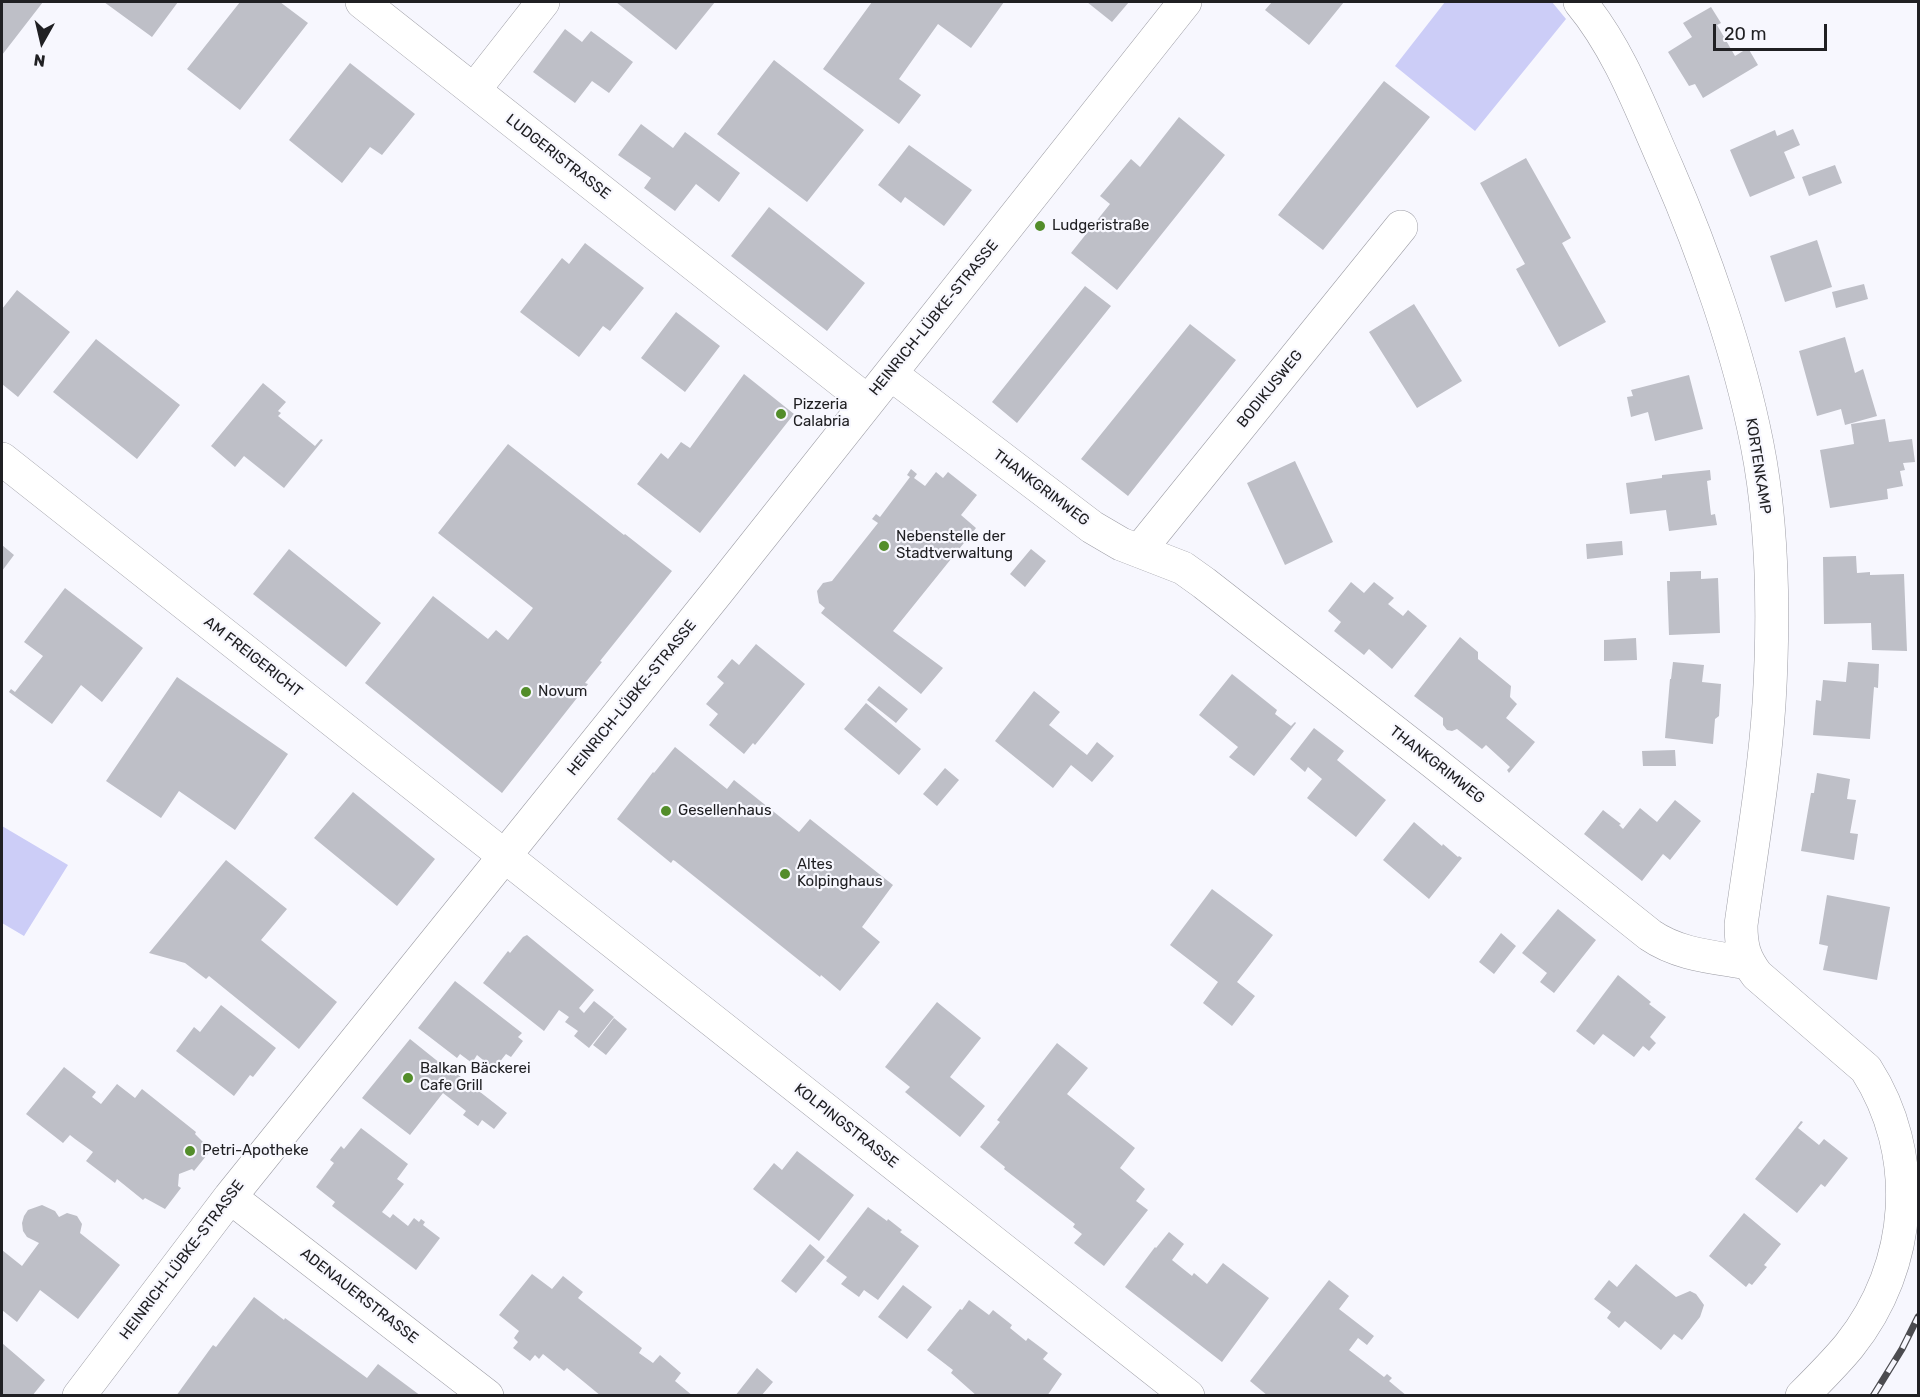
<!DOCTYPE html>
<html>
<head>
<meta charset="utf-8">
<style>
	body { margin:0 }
	#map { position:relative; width:1920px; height:1397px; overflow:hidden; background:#f7f7fe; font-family:Rubik,sans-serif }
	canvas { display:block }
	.frame { position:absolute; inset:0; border:3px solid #202023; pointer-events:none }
	.north { position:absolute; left:12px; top:12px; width:60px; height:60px; -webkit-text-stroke:4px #f7f7fe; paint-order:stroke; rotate:188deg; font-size:16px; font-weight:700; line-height:24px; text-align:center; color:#202023 }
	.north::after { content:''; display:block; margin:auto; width:21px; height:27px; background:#202023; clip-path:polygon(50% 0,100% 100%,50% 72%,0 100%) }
	.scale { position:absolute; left:1713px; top:24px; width:114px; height:27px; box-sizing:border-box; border:3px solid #202023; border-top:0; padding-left:8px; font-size:18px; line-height:21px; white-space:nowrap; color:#202023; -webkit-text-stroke:4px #f7f7fe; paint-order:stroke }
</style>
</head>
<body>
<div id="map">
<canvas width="1920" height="1397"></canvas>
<div class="frame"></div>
<div class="north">N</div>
<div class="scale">20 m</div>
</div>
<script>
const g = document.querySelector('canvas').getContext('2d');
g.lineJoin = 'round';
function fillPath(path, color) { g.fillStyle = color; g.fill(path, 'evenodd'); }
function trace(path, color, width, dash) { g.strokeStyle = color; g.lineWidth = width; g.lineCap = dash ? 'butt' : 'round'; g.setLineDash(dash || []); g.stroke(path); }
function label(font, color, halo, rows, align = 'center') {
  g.font = font + ' Rubik,sans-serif'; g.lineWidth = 4.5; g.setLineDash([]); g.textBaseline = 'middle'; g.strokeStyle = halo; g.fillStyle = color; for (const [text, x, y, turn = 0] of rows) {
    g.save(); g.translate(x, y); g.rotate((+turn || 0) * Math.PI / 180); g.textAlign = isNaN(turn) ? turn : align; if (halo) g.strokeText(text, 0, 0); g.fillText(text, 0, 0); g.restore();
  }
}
const green = new Path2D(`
	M1445,2H1552L1566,19L1475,131L1395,66Z
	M2,826L68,865L24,936L2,923Z`);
const building = new Path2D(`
	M2,2H43L2,55Z
	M104,2H178L152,37Z
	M240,2H280L308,23L240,110L187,69Z
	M616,2H715L676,50Z
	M872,2H1004L971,48L938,24L899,79L921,95L899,124L823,69Z
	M1087,2H1129L1112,22Z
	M1272,2H1344L1309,45L1265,10Z
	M1711,7L1721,23L1717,25L1735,56L1748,48L1758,65L1703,98L1695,84L1689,86L1668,52L1692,37L1683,23Z
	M565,29L582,42L591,31L633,62L609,93L592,81L575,103L533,72Z
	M774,60L864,130L807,202L717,134Z
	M350,63L415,114L382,155L370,147L342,183L289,140Z
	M1384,81L1430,117L1323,250L1278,215Z
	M1179,117L1225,155L1117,290L1071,253L1110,204L1100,196L1131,159L1140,167Z
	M641,124L673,148L685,132L740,173L719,202L696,184L675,211L644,188L651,178L618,155Z
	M1793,129L1800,145L1784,152L1795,178L1750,197L1730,150L1775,130L1777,136Z
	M909,145L972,190L944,226L905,197L901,203L878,185Z
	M1526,158L1571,238L1562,243L1606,322L1559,347L1516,269L1525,264L1480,183Z
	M1835,165L1842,183L1809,196L1802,177Z
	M769,207L865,283L827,331L731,256Z
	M1817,240L1832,287L1785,302L1770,256Z
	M585,243L644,288L610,331L603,326L579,357L520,312L562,258L569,264Z
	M1864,284L1868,299L1836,308L1832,292Z
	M1085,286L1111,306L1017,423L992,402Z
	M17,290L70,332L18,397L2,384V309Z
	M1414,304L1462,381L1417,408L1369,332Z
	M676,312L720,346L685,392L641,358Z
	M1190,324L1236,360L1128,496L1081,459Z
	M1845,337L1855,373L1863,369L1877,416L1845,425L1841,409L1817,416L1799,351Z
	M96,339L180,405L137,459L53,392Z
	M744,374L794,414L700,533L637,484L661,453L668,459L681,442L690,448Z
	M1689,375L1703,429L1655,441L1648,412L1631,417L1627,397L1633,396L1631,390Z
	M263,383L286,402L278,411L281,413L278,416L315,446L321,439L323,440L284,488L244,456L235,467L211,446Z
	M1885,419L1889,442L1912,439L1915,462L1903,463L1905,470L1900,471L1903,486L1887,489L1888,499L1830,508L1820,450L1854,444L1851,424Z
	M508,444L624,535L625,534L672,571L600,661L602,662L585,683L588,684L502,793L365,683L433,596L488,639L496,630L508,640L533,608L438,533Z
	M1295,461L1333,542L1285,565L1247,483Z
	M911,469L917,474L914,478L925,486L936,472L943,478L948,472L977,495L961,515L976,528L893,631L943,668L921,694L821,613L825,608L819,603L817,591L823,583L832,581L878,523L872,519L876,514L880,517L910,477L907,475Z
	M1710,470L1711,480L1707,481L1711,515L1715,514L1717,525L1669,531L1666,510L1630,514L1626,483L1662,478V475Z
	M1622,541L1623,555L1587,559L1586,544Z
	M2,545L14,555L2,571Z
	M289,549L381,623L346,667L253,594Z
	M1031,549L1046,561L1025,587L1010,574Z
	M1856,556L1857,573L1870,572V575L1904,574L1907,651L1872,650L1871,623L1824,624L1823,557Z
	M1701,571V579L1718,578L1720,633L1669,635L1667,581H1670V572Z
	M1351,582L1364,593L1374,582L1394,598L1388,604L1403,616L1408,610L1427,626L1392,669L1369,649L1364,655L1334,631L1341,622L1328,611Z
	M65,588L143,648L102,702L81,685L52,724L9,692L11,689L15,692L43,656L24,642Z
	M1460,637L1478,652V659L1511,686L1510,697L1517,704L1506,718L1535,742L1509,773L1507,770L1510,767L1486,745L1482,749L1457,729L1452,731L1447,730L1443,725V718L1414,696Z
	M1636,638L1637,660L1604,661V640Z
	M756,644L805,684L755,745L753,743L744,754L709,725L718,714L706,704L724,683L717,677L732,659L739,665Z
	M1673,662L1704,665L1702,682L1721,684L1719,716L1715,719L1713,744L1665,738L1670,679H1671Z
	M1848,662L1879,664L1878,688L1874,687L1870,739L1813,735L1816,700L1821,701L1823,680L1846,682Z
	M1232,674L1277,710L1275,714L1291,726L1295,722L1296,723L1254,776L1229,757L1238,747L1199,715Z
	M177,677L288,754L235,830L179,791L161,818L106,781Z
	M879,686L908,709L896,723L867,700Z
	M1034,691L1060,712L1049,725L1087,755L1097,742L1114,756L1092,782L1071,765L1053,788L995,741Z
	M866,703L921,749L899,775L844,729Z
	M1314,728L1344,751L1337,760L1386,800L1356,837L1307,798L1322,779L1308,767L1305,772L1290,759Z
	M675,747L727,789L734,780L799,832L810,819L893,885L862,927L880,942L840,991L821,975L820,977L675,861L673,860L671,863L617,819L653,772L654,773Z
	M1675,750L1676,766H1643L1642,751Z
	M945,768L959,780L937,806L923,794Z
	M1817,773L1850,779L1847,799L1856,800L1850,833L1858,834L1854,860L1801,851L1811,793H1814Z
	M353,792L435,859L397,906L314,838Z
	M1675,800L1701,821L1670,860L1663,854L1642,881L1584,834L1603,810L1621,824L1619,825L1623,829L1640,808L1657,822Z
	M1414,822L1442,846L1443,844L1458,857L1459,856L1462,858L1429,899L1383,860Z
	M226,860L287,909L261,940L337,1002L299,1049L209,976L206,979L185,963L149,953Z
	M1212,889L1273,935L1237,982L1255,996L1232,1026L1203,1003L1218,982L1170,945Z
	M1827,895L1890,907L1877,980L1823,970L1828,946L1819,944Z
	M1558,909L1596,940L1554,993L1540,982L1547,973L1522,953Z
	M1501,933L1516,946L1494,974L1479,962Z
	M527,935L594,990L579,1008L584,1013L594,1001L614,1017L589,1048L574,1036L578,1031L565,1022L569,1017L559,1010L544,1031L483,983L508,951L510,953L523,937Z
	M1618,975L1651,1002L1649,1004L1666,1017L1650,1037L1656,1043L1649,1051L1643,1046L1634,1057L1603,1034L1594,1045L1576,1031Z
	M455,981L522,1033L518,1037L523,1041L511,1057L506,1054L494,1069L477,1055L472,1063L460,1054L457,1058L418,1028Z
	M937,1002L981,1038L950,1077L985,1106L960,1137L905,1092L910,1087L885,1067Z
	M221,1005L276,1048L253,1077L250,1075L234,1096L176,1051L194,1027L200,1032Z
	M614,1018L627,1029L606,1055L593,1045Z
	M410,1039L456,1076L457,1074L507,1113L494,1129L482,1120L478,1126L463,1115L466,1111L443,1093L410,1135L362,1098Z
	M1057,1043L1088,1068L1067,1094L1135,1148L1120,1168L1145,1189L1136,1201L1148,1210L1104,1266L1074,1243L1082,1234L1073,1227L1075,1224L1004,1169L1005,1167L980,1147L1000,1122L997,1120Z
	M64,1067L96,1092L92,1097L101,1104L117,1084L135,1098L142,1089L196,1132L195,1134L211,1150L194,1171L192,1169L179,1174L178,1186L181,1188L165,1209L145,1198L143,1200L117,1179L115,1183L86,1161L93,1152L75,1139L70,1135L63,1143L26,1114Z
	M1801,1121L1803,1122L1798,1128L1819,1145L1824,1139L1848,1158L1825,1187L1821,1184L1797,1213L1755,1179Z
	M361,1128L408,1164L397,1179L404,1184L382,1212L390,1218L393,1214L408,1226L414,1218L419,1222L421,1219L425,1222L423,1225L440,1238L416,1270L332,1206L335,1202L316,1187L334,1163L330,1160L341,1146L344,1149Z
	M797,1151L854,1195L819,1241L753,1189L774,1163L782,1170Z
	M42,1205L55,1211L59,1217L67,1213L77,1216L82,1224L80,1233L120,1265L78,1319L40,1290L17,1322L2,1310V1250L22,1266L39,1243L27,1237L23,1231L22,1223L24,1216L28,1210Z
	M868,1207L887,1221L888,1219L902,1230L900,1232L919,1246L878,1300L864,1290L859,1297L841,1284L847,1277L826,1261Z
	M1744,1213L1781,1244L1764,1265L1767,1267L1752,1285L1749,1283L1746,1287L1709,1256Z
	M1169,1232L1184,1244L1172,1260L1192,1276L1194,1273L1207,1284L1223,1263L1269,1298L1222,1362L1125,1287L1155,1247L1156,1248Z
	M810,1244L825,1257L796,1293L781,1281Z
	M1636,1264L1676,1297L1690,1291L1696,1294L1704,1305L1700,1317L1682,1340L1674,1334L1661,1350L1625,1321L1619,1328L1607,1318L1611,1312L1594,1299L1609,1280L1617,1287Z
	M532,1274L552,1289L563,1276L583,1292L578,1298L642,1348L639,1353L653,1363L660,1355L681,1373L675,1381L693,1396H601L567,1368L564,1371L543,1354L539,1359L535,1355L530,1361L513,1348L518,1342L514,1338L519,1331L499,1315Z
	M1329,1280L1349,1296L1339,1309L1374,1336L1367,1345L1358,1338L1349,1350L1384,1377L1387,1374L1392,1378L1389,1381L1407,1396H1298L1296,1394L1295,1396H1268L1250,1381Z
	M903,1285L932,1307L907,1339L878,1317Z
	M254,1297L284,1320L285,1318L367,1378L378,1364L421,1396H176L213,1345L216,1347Z
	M969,1300L989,1315L993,1310L1012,1325L1010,1328L1026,1341L1028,1338L1048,1353L1043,1359L1062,1374L1047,1396H977L951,1373L953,1370L927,1350L960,1309L962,1310Z
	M2,1343L45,1380L32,1396H2Z
	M757,1368L773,1382L761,1396H735Z`);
const minor = new Path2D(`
	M362,2L867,401
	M1580,2C1620,50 1642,112 1667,168C1704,253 1739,353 1757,444C1773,525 1774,621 1769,704C1764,778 1751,852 1741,925C1741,946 1744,958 1757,975L1866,1069C1920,1153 1914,1265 1849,1346C1835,1363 1818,1380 1802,1396
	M474,90L543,2
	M891,374L1092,527L1121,544L1183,568L1204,583L1432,761L1650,935C1679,955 1714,957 1748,963
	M2,459L1188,1396
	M1139,551L1401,227
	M230,1197L487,1396
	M79,1396L230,1197L718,591L1185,2`);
const rail = new Path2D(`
	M1873,1396L1902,1349L1918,1317`);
const markers = [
	[1040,226,6,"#538d2a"],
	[781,414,6,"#538d2a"],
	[884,546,6,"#538d2a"],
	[526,692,6,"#538d2a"],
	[666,811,6,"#538d2a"],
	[785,874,6,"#538d2a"],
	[408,1078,6,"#538d2a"],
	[190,1151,6,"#538d2a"]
];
const streetNames = [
	["LUDGERISTRASSE",558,157,38],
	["HEINRICH-LÜBKE-STRASSE",934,318,-51],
	["BODIKUSWEG",1270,389,-51],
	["KORTENKAMP",1758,466,81],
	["THANKGRIMWEG",1041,488,37],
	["AM FREIGERICHT",253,657,38],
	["HEINRICH-LÜBKE-STRASSE",632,698,-51],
	["THANKGRIMWEG",1437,765,38],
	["KOLPINGSTRASSE",846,1126,38],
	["HEINRICH-LÜBKE-STRASSE",182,1260,-53],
	["ADENAUERSTRASSE",359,1296,38]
];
const poiNames = [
	["Ludgeristraße",1052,226],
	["Pizzeria",793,405],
	["Calabria",793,422],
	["Nebenstelle der",896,537],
	["Stadtverwaltung",896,554],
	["Novum",538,692],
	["Gesellenhaus",678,811],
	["Altes",797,865],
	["Kolpinghaus",797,882],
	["Balkan Bäckerei",420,1069],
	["Cafe Grill",420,1086],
	["Petri-Apotheke",202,1151]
];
fillPath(green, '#cccdf7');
fillPath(building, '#bebfc7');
trace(minor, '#9d9da5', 34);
trace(minor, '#fff', 33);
trace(rail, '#4c4c50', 7);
trace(rail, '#f7f7fe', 4.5, [14]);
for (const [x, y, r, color] of markers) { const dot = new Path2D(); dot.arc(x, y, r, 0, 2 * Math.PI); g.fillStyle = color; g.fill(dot); trace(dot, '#f7f7fe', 2); }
label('15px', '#202023', '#f7f7fe', streetNames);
label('15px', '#202023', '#f7f7fe', poiNames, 'left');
</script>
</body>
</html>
